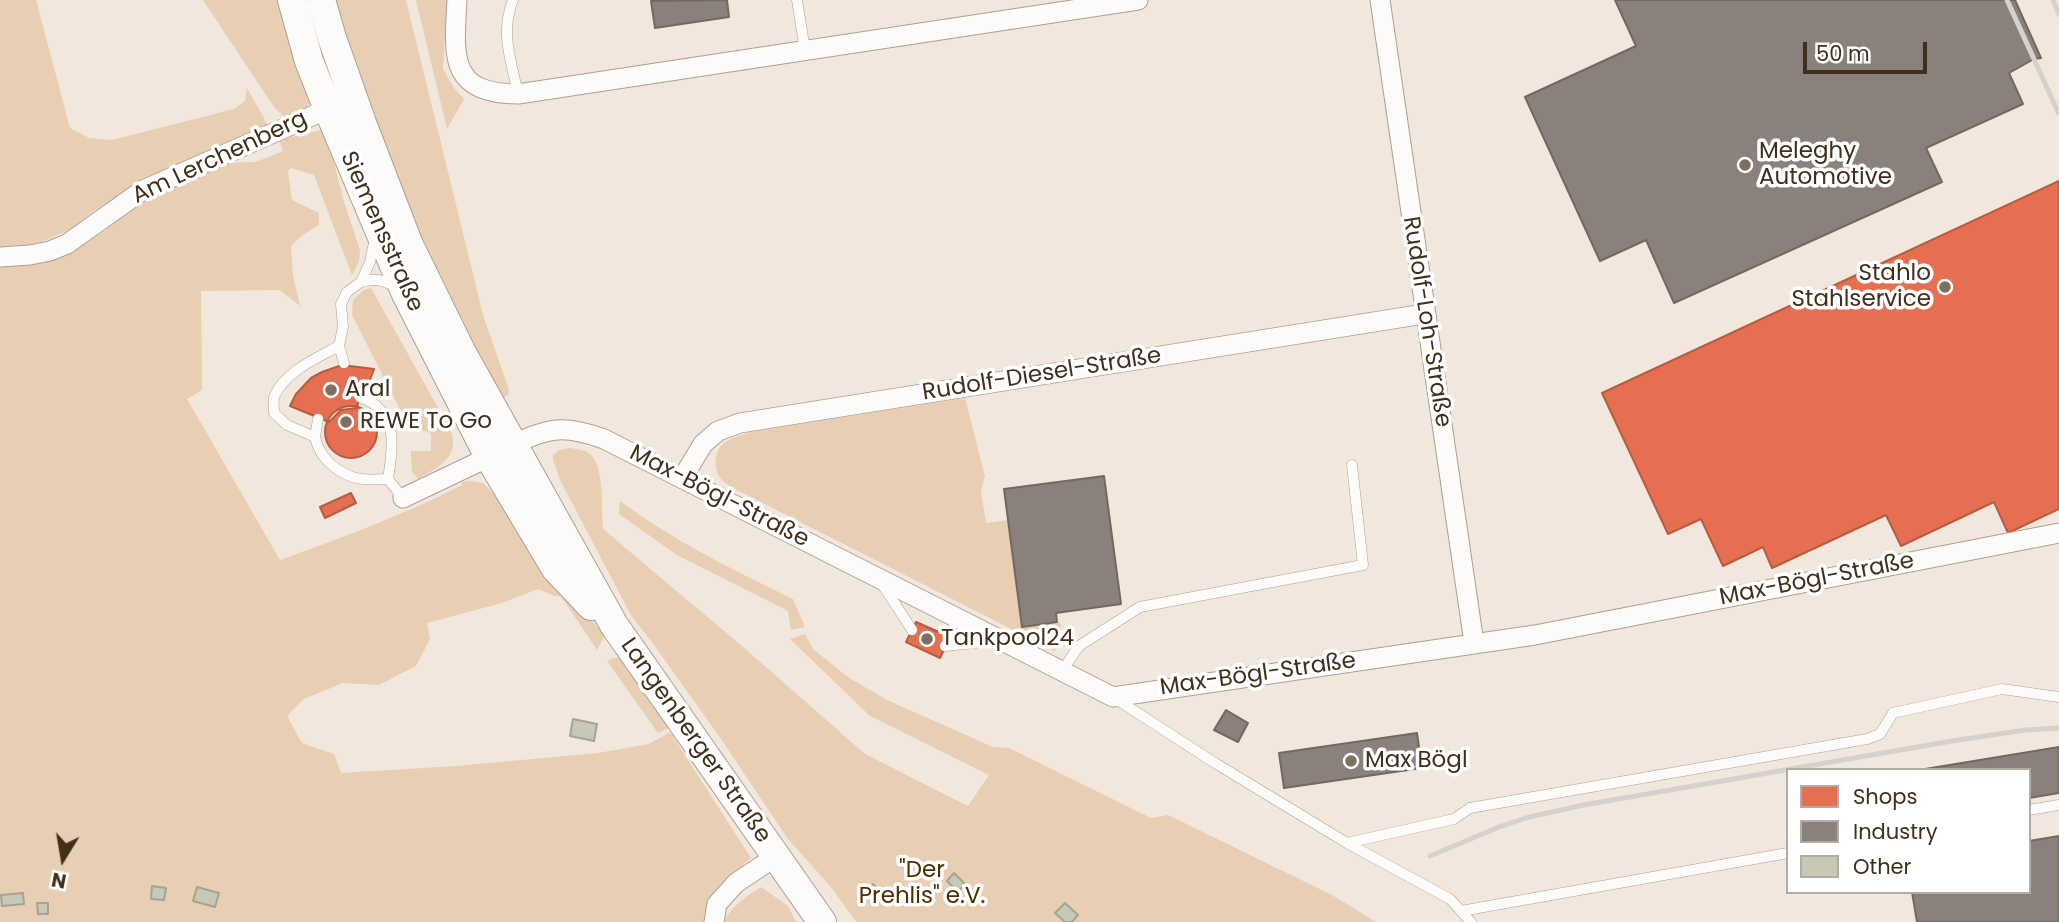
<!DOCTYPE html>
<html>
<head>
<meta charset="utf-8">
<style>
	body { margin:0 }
	#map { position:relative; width:2059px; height:922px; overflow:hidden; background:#f1e7dc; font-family:Poppins,sans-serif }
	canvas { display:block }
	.legend { position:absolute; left:1786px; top:768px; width:245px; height:126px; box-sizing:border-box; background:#fff; border:2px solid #b3aca4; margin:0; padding:9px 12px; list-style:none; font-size:21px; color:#422f1b }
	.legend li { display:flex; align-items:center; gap:14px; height:35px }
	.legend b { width:35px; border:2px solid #b3aca4 }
	.north { position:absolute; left:28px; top:824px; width:70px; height:70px; -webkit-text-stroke:5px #fff; paint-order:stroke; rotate:191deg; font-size:19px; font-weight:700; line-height:28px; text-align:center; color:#422f1b }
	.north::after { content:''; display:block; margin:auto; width:24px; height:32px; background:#422f1b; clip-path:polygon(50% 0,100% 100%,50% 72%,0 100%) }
	.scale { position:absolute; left:1803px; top:42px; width:124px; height:32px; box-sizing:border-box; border:4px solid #422f1b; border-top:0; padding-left:9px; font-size:21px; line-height:24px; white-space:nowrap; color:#422f1b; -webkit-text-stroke:5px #fff; paint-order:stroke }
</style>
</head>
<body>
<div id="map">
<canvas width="2059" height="922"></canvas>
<ul class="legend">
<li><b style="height:19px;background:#e76f51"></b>Shops</li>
<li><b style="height:19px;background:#8a817c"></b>Industry</li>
<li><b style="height:19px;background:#c7c8b6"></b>Other</li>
</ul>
<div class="north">N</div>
<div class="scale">50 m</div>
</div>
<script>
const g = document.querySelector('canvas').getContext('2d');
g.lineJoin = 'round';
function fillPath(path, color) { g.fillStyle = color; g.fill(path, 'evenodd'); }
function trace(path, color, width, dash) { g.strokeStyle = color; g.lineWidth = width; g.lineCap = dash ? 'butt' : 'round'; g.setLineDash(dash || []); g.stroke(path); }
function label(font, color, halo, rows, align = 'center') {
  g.font = font + ' Poppins,sans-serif'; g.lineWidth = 7; g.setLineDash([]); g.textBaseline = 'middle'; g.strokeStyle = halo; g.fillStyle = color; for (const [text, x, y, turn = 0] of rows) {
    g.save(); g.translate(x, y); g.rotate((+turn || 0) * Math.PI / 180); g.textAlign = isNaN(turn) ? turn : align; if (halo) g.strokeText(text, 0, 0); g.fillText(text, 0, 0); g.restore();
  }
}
const green = new Path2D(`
	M0,0H36L70,128L89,138L112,140L234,109L245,101L247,88L269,127L153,177L95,210L73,228L35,245L0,248Z
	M203,0H282L312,98C308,110 297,115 284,117L274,107Z
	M335,0H406L483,315L509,390L508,395L500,400L468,344L377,137Z
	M416,0H447L443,69L454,88L464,99L447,129Z
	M321,130L333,159L344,202L360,250L359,262L352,275L314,175L291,168L288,171L292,200L319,213V225L303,235L291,246L293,276L300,306L280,290L201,291L202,390L187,399L280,560C341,538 404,515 462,485V482L471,481L483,483L492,492L560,587L605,635L597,650L561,596H554L538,589L502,603L427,623L430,639L416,666L379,685L343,683L304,699L287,716L302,743L334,754L341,773L457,766L598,753L649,744L670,732L751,858L730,876L706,915L704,922H0V264L50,258L79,248L106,230L131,207L180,182L225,163L256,162L283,151L279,140Z
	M371,288L451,431C460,458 438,467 418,479L412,472L411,451H431V433L409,427L352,315L353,300L364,290Z
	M965,398L985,476L981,491L986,523L1008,520L1022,627L1060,622C1062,634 1062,641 1055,651L735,489C730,486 724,483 721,479C713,469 714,451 724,443C730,438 742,435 750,432Z
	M569,448C576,449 584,449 590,454C605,466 601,511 603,529L749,652L865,754L968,806L989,775L870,716L790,639L805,634L813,649L849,678L887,700L993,747L1009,748L1151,818L1168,815L1332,895L1376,922H856L831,887L788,839L719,736L649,638L632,617L560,480L553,460V455L560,450Z
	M620,501C674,541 733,570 793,599L805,627L791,630L788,611L677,555L619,514Z
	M614,658H622L671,727L658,733L607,661Z
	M761,887L788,906L796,922H725L724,919C735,905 746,896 761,887Z`);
const shops = new Path2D(`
	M2059,181V509L2008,533L1994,502L1901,546L1886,515L1772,568L1763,547L1723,566L1701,519L1668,534L1602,393Z
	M342,365L374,369L365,393L360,392L357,408L341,410L329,422L290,406L296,394L311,378L322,372Z
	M325 432a26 26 0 1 1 52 0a26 26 0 1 1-52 0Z
	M351,493L356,503L325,518L320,507Z
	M916,622L950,637L940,658L906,642Z`);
const industry = new Path2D(`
	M727,0L729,17L655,28L651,1Z
	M1615,0H2015L2041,58L2034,59L2009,73L2023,104L1926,148L1942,182L1674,303L1646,240L1600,261L1525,97L1636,46Z
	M1104,476L1121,604L1056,613L1057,622L1022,627L1004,489Z
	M1226,710L1248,723L1238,742L1214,730Z
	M1417,733L1422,768L1284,788L1279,753Z
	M2059,747V793L2029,798V770H1919Z
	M2059,836V922H1917L1912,892H2029V841Z`);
const building = new Path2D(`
	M573,719L597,724L594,741L570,736Z
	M954,873L965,884L958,892L947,881Z
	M873,884L885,896L878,904L865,892Z
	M152,886L166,888L164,900L151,899Z
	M197,887L219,893L215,907L193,901Z
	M23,893L24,904L2,906L1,895Z
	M37,903H48V914H38Z
	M1065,903L1078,915L1072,922H1065L1055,913Z`);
const lane = new Path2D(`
	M513,0C500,33 511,60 518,94
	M797,0L805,50
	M361,282L370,262L375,238
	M396,286L379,280H370L361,282L347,292L341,304L343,327L339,346C317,358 284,372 274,397C273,401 274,408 274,413L287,425L315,437C318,450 323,457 333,466C352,481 364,480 388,479L403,498
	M339,346L344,363
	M360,397C399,411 393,445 388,479
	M315,437L318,419
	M882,584L912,630
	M945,646L993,641
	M1062,671L1079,646L1140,607L1363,565L1352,465
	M1116,699L1215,763L1347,843L1450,899L1471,922
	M2029,810L2059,805
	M1347,843L1454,819L1470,808L1867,739L1880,734L1893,713L2002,689L2059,697
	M1461,911L1788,853`);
const street = new Path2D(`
	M457,0C454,55 448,94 518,94L1138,0
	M1380,0L1474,643
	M0,257L30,255L50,251L67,244L143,190L328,109
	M512,445C549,427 565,425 604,439L1113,697L1535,635L2059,533
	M683,477L703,444L718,431L740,423L1424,314
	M403,498L489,457
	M714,922L717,904L736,883L775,857`);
const secondary = new Path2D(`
	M292,0L309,61L328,109L406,294L489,457L556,569L591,606
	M321,0L332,38L362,123L409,245L461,351L614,625L822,922`);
const rail = new Path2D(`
	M2007,0L2059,114
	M2053,0L2059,14
	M1430,856L1499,827L1529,817L1584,805L1952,741L2025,730L2059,728`);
const markers = [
	[1745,165,7,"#7f6f5f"],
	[1945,287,7,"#7f6f5f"],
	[331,390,7,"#7f6f5f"],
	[346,422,7,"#7f6f5f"],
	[927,639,7,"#7f6f5f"],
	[1351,761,7,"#7f6f5f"]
];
const poiNames = [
	["Meleghy",1759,152],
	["Automotive",1759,178],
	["Stahlo",1931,274,"right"],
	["Stahlservice",1931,300,"right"],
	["Aral",345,390],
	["REWE To Go",360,422],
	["Tankpool24",941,639],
	["Max Bögl",1365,761]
];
const streetNames = [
	["Am Lerchenberg",220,158,-25],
	["Siemensstraße",381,232,66],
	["Rudolf-Loh-Straße",1426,322,81],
	["Rudolf-Diesel-Straße",1042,375,-9],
	["Max-Bögl-Straße",719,497,27],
	["Max-Bögl-Straße",1817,580,-11],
	["Max-Bögl-Straße",1258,675,-8],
	["Langenberger Straße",695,741,55]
];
const parkNames = [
	["\"Der",922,871],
	["Prehlis\" e.V.",922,897]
];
fillPath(green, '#e8ceb2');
fillPath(shops, '#e76f51');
trace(shops, '#b65c41', 2);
fillPath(industry, '#8a817c');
trace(industry, '#74685f', 2);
fillPath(building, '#c7c8b6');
trace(building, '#a3a494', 2);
trace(lane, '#aca092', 11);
trace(street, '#aca092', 21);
trace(secondary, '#aca092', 30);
trace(lane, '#fdfbfa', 10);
trace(street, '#fdfbfa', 19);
trace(secondary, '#fdfbfa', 28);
trace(rail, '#d5d2ce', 5);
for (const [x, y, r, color] of markers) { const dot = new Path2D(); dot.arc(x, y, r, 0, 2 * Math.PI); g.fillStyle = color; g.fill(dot); trace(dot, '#fff', 2.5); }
label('23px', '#422f1b', '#fff', poiNames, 'left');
label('23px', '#422f1b', '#fff', streetNames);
label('23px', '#4e2d00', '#fff', parkNames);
</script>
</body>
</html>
